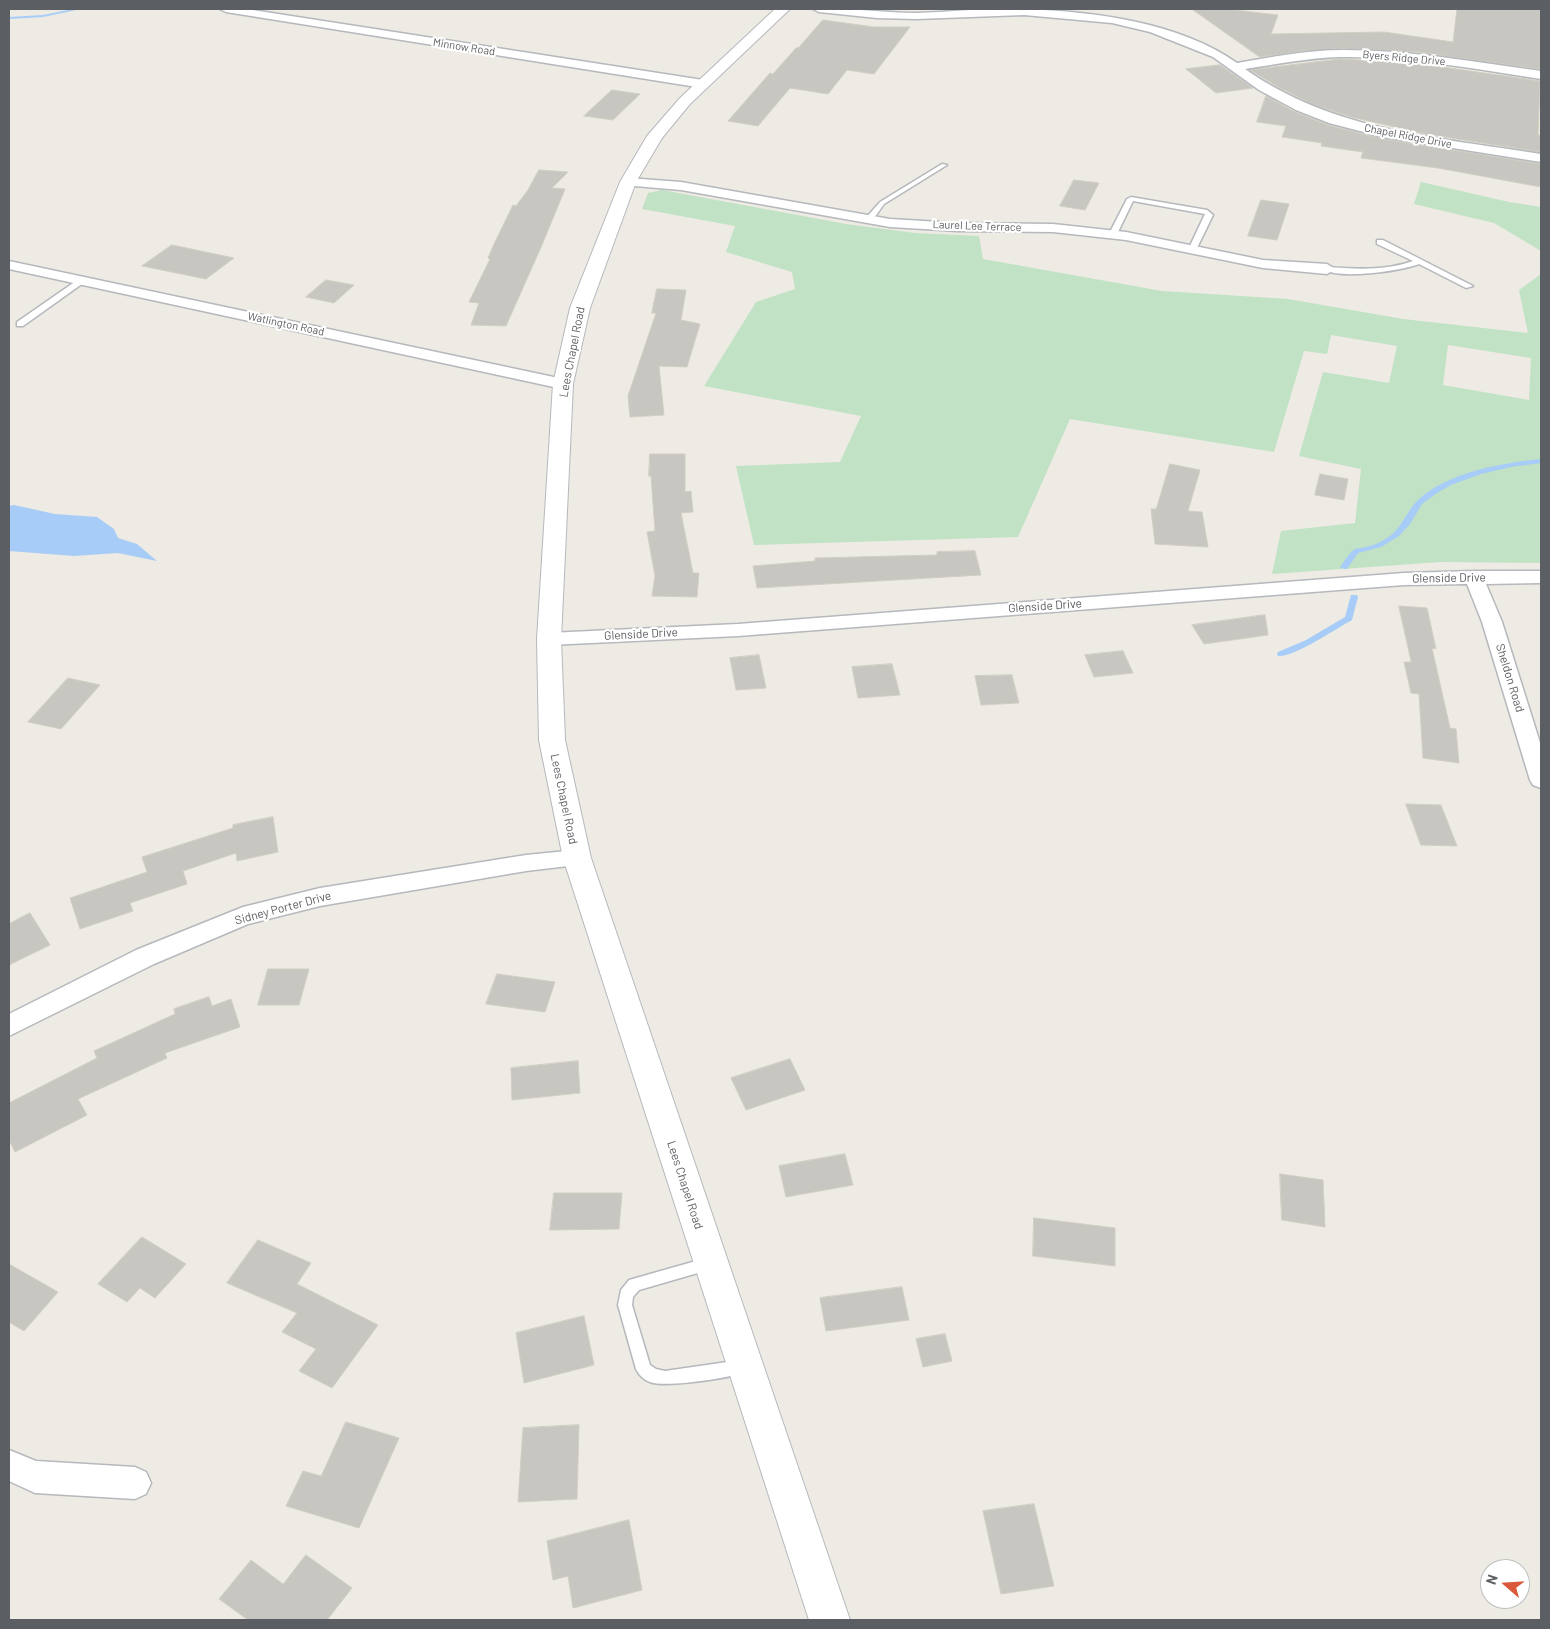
<!DOCTYPE html>
<html>
<head>
<meta charset="utf-8">
<style>
	body { margin:0 }
	#map { position:relative; width:1550px; height:1629px; overflow:hidden; background:#edebe3; font-family:Barlow,sans-serif }
	canvas { display:block }
	.frame { position:absolute; inset:0; border:10px solid #5b5e62; pointer-events:none }
	.north { position:absolute; left:1480px; top:1559px; width:50px; height:50px; box-sizing:border-box; background:#fff; border:1px solid #bdbfc0; border-radius:50%; rotate:289deg; font-size:14px; font-weight:700; line-height:20px; text-align:center; color:#5b5e62 }
	.north::after { content:''; display:block; margin:auto; width:18px; height:22px; background:#da593b; clip-path:polygon(50% 0,100% 100%,50% 72%,0 100%) }
</style>
</head>
<body>
<div id="map">
<canvas width="1550" height="1629"></canvas>
<div class="frame"></div>
<div class="north">N</div>
</div>
<script>
const g = document.querySelector('canvas').getContext('2d');
g.lineJoin = 'round';
function fillPath(path, color) { g.fillStyle = color; g.fill(path, 'evenodd'); }
function trace(path, color, width, dash) { g.strokeStyle = color; g.lineWidth = width; g.lineCap = dash ? 'butt' : 'round'; g.setLineDash(dash || []); g.stroke(path); }
function label(font, color, halo, rows, align = 'center') {
  g.font = font + ' Barlow,sans-serif'; g.lineWidth = 4.5; g.setLineDash([]); g.textBaseline = 'middle'; g.strokeStyle = halo; g.fillStyle = color; for (const [text, x, y, turn = 0] of rows) {
    g.save(); g.translate(x, y); g.rotate((+turn || 0) * Math.PI / 180); g.textAlign = isNaN(turn) ? turn : align; if (halo) g.strokeText(text, 0, 0); g.fillText(text, 0, 0); g.restore();
  }
}
const green = new Path2D(`
	M1421,182L1509,202L1541,207V251L1494,223L1414,204Z
	M662,190L846,224L915,233L979,236L983,259L1162,291L1288,299L1403,319L1528,333L1519,290L1541,274V563L1441,562L1272,574L1281,531L1355,523L1361,469L1299,456L1323,372L1389,383L1397,346L1331,335L1327,354L1304,351L1274,452L1070,419L1018,537L754,545L736,466L840,462L861,416L704,386L756,302L795,289L792,272L726,252L735,226L642,209L648,193ZM1448,345L1531,358L1529,400L1443,385Z`);
const water = new Path2D(`
	M14,505L55,514L97,517L114,529L118,538L137,544L157,561L118,553L74,556L9,551V506Z`);
const stream = new Path2D(`
	M73,9H81L43,17L9,19V17L43,15Z
	M1541,459V463L1511,467L1481,474L1451,485L1437,493L1422,504L1410,524L1399,536L1381,547L1358,553L1347,569H1344L1340,567C1344,562 1349,552 1355,549C1358,548 1363,548 1366,547C1375,545 1383,541 1390,536C1403,526 1407,510 1418,500C1448,472 1502,463 1541,459Z
	M1351,595H1357L1358,597L1352,620C1337,628 1293,658 1278,656L1277,654L1278,652L1306,640L1345,617Z`);
const building = new Path2D(`
	M1192,9H1226L1278,15L1271,34L1384,32L1453,42L1457,9L1541,10V63L1540,69L1418,52L1343,48L1303,51L1260,57Z
	M823,20L874,27H910L874,74L847,70L828,94L790,88L758,126L728,121L770,73L773,74L796,48H798Z
	M1340,59L1415,63L1540,81L1538,135H1541V152L1425,134L1351,117L1315,105L1280,88L1250,70Z
	M1220,65L1253,88L1216,93L1186,69Z
	M612,90L640,94L613,120L584,116Z
	M1266,96L1295,112L1328,125L1383,139L1541,164V187L1438,168L1361,158L1363,152L1321,146L1322,143L1282,137L1286,126L1257,122Z
	M539,170L568,172L552,188L565,189L542,245L506,326L471,325L479,303L469,302L490,259L488,258L494,244L513,205L516,206L528,190Z
	M1074,180L1099,183L1085,210L1060,206Z
	M1261,200L1289,204L1277,240L1248,236Z
	M172,245L234,258L206,279L142,266Z
	M326,280L354,285L334,303L306,297Z
	M657,289L686,290L681,320L700,324L687,367L659,366L664,415L630,417L628,396L656,313H652Z
	M650,454H685V492L691,491L693,512L681,513L693,573H699L697,597L652,596L655,576L647,532L655,531L651,476H649Z
	M1170,464L1200,470L1188,511L1202,512L1208,547L1155,544L1151,509H1156Z
	M1320,474L1348,479L1344,500L1315,495Z
	M975,551L981,575L757,588L753,566L815,561V558L937,555V552Z
	M1399,606L1427,608L1436,649L1432,648L1450,728L1456,729L1459,763L1423,758L1419,694L1411,693L1404,662H1411Z
	M1265,615L1268,635L1204,644L1192,625Z
	M1123,651L1133,673L1094,677L1085,655Z
	M759,655L766,688L736,690L730,658Z
	M892,664L900,695L858,698L852,667Z
	M1012,675L1019,703L981,705L975,676Z
	M68,678L100,685L61,729L28,722Z
	M1406,804L1441,805L1457,846L1421,845Z
	M273,817L278,852L237,861L236,853L183,871L187,884L130,903L133,911L80,929L70,898L147,872L142,857L233,828V825Z
	M30,913L50,945L9,965V924Z
	M268,969H309L299,1005H258Z
	M497,974L555,982L545,1012L486,1004Z
	M209,997L212,1006L231,999L240,1027L165,1053L167,1058L78,1099L87,1115L15,1152L9,1140V1103L97,1058L94,1051L175,1014L174,1009Z
	M790,1059L805,1090L746,1110L731,1078Z
	M578,1061L580,1093L512,1100L511,1068Z
	M845,1154L853,1185L786,1197L779,1166Z
	M1280,1174L1323,1180L1325,1227L1282,1220Z
	M554,1193H622L619,1229L550,1230Z
	M1034,1218L1115,1228V1266L1033,1256Z
	M142,1237L186,1264L155,1298L140,1288L127,1302L98,1284Z
	M258,1240L311,1263L297,1284L378,1325L332,1388L299,1371L316,1349L282,1332L297,1313L227,1283Z
	M9,1264L58,1292L24,1331L9,1322Z
	M902,1287L909,1320L826,1331L820,1298Z
	M584,1316L594,1365L524,1383L516,1333Z
	M945,1334L952,1361L923,1367L916,1339Z
	M346,1422L399,1438L359,1528L286,1506L303,1471L321,1476Z
	M579,1425L577,1499L518,1502L523,1428Z
	M1034,1504L1054,1586L1001,1594L983,1511Z
	M629,1520L642,1590L573,1608L568,1576L553,1580L547,1541Z
	M306,1555L352,1588L327,1620H248L219,1599L251,1560L283,1584Z`);
const service = new Path2D(`
	M942,164L947,165L884,204L872,221H866L865,219L880,202Z
	M1131,197L1207,210L1213,215L1197,248L1193,250L1189,248L1205,214L1133,201L1117,234L1110,236L1109,234L1127,199Z
	M1377,240H1383L1473,286L1466,288L1419,264C1400,271 1339,280 1323,269L1327,267C1356,269 1385,271 1413,261L1377,244Z
	M79,279L86,281L23,326H17V322Z
	M710,1257L715,1258L717,1263L715,1268L639,1290L633,1297L632,1305L650,1365L656,1369L665,1371L741,1360L746,1362L749,1367L746,1372C730,1378 665,1388 650,1382C644,1380 639,1375 636,1369L618,1305L621,1290L629,1280Z`);
const minor = new Path2D(`
	M220,9H246L703,80L709,84L703,88L226,12Z
	M813,9C847,7 882,13 916,13C952,12 989,7 1026,9C1095,12 1179,22 1237,63C1272,57 1307,50 1343,50C1410,50 1475,62 1541,71V79C1475,69 1407,56 1340,57C1308,58 1277,64 1245,69C1335,132 1436,137 1541,154V162L1383,137L1329,123L1296,110L1259,90L1213,57L1150,32L1112,23L1024,15L916,19L877,18L819,12Z
	M628,178L681,182L890,219L958,223L1053,224L1126,232L1263,260L1327,264L1335,269L1327,274L1263,268L1126,240L1053,232L958,231L890,227L681,190L623,185L621,182L623,179Z
	M9,261L563,379L569,380L571,384L569,388L563,389L9,269Z
	M1474,571H1541V583L1486,584L1502,622L1541,746V788L1533,785L1530,780L1482,622L1467,584L1404,585L738,636L549,645L542,643L539,639L542,635L549,633L738,624L1404,573Z
	M577,850L585,852L589,858L585,864L526,871L320,906L248,924L154,964L9,1036V1014L136,950L243,907L320,888L526,855Z
	M9,1450L36,1461L135,1467L146,1472L151,1483L146,1494L135,1499L35,1493L9,1481Z`);
const secondary = new Path2D(`
	M775,9H790L690,104L662,138L636,182L590,308L573,384L561,639L565,740L591,858L850,1620H809L563,858L539,740L537,639L553,384L570,308L620,182L647,136L680,98Z`);
const farStreetnames = [
	["Minnow Road",464,47,9],
	["Byers Ridge Drive",1404,58,5],
	["Chapel Ridge Drive",1408,136,11],
	["Laurel Lee Terrace",977,226,2],
	["Watlington Road",286,324,12]
];
const streetNames = [
	["Lees Chapel Road",572,352,-79],
	["Glenside Drive",1449,578,-1],
	["Glenside Drive",1045,606,-4],
	["Glenside Drive",641,634,-3],
	["Sheldon Road",1510,678,73],
	["Lees Chapel Road",564,799,78],
	["Sidney Porter Drive",283,908,-15],
	["Lees Chapel Road",685,1185,72]
];
fillPath(green, '#c1e2c5');
fillPath(water, '#a8ccf8');
fillPath(stream, '#a8ccf8');
fillPath(building, '#c8c6c0');
trace(building, '#d1cec2', 1);
trace(service, '#b5b8bc', 3);
trace(minor, '#b5b8bc', 3);
trace(secondary, '#b6b8be', 2);
fillPath(service, '#fff');
fillPath(minor, '#fff');
fillPath(secondary, '#fff');
label('11px', '#5b5e62', '#fff', farStreetnames);
label('12px', '#5b5e62', '#fff', streetNames);
</script>
</body>
</html>
